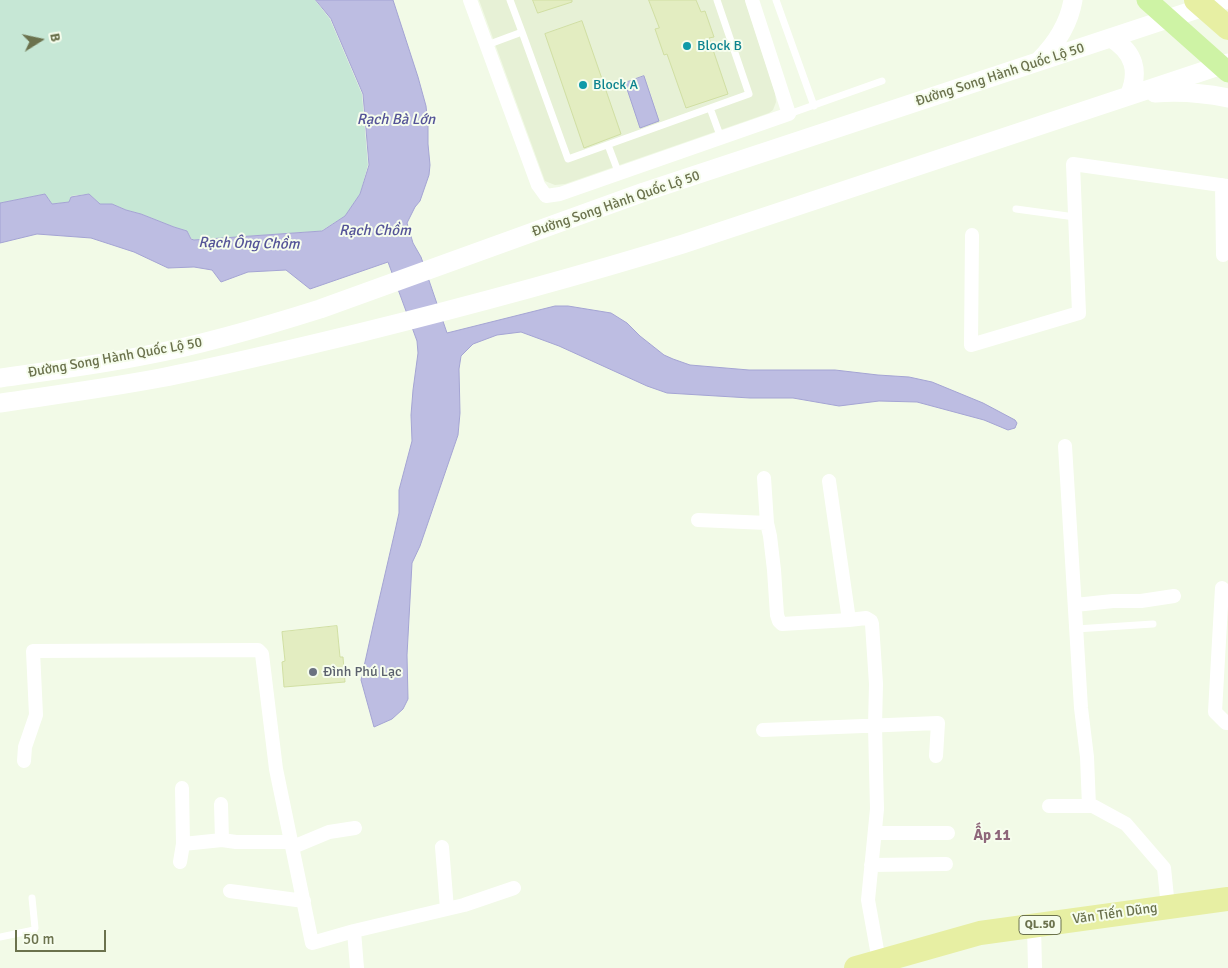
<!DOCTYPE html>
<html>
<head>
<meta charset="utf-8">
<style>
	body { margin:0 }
	#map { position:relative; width:1228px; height:968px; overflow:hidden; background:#f2fae7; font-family:Signika,sans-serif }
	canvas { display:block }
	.north { position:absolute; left:15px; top:15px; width:50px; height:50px; -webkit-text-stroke:4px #f6fded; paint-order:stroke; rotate:80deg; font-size:14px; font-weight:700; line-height:20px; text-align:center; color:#6b724d }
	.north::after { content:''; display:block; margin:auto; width:18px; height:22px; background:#6b724d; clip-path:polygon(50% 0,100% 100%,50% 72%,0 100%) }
	.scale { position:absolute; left:15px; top:930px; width:91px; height:22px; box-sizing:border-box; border:2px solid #6b724d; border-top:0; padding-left:6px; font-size:15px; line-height:18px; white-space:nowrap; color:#6b724d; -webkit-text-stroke:4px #f6fded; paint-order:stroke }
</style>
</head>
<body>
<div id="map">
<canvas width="1228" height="968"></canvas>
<div class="north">B</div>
<div class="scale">50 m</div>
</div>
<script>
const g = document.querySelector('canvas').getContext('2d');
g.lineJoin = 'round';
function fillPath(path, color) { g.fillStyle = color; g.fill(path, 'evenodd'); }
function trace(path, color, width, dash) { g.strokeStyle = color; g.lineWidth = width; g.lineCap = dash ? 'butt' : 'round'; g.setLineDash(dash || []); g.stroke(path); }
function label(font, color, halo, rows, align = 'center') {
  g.font = font + ' Signika,sans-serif'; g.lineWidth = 4; g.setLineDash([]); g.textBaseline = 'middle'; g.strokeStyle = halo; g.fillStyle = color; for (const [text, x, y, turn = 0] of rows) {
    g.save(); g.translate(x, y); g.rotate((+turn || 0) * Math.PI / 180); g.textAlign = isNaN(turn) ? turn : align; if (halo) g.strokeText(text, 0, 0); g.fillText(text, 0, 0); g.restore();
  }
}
const residential = new Path2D(`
	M479,0H745L775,92L776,102L773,110L769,113L565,184L555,185L545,181Z`);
const green = new Path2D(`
	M0,0H315L330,19L362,94L368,165L360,194L345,216L321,231L194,240L191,238L187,231L174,227L141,214L126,210L112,204H100L89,194L71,196L69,202L52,204L45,194L0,203Z`);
const water = new Path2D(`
	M316,0H393L418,77L426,106L428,125V144L430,165L429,175L420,201L415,207L407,223L413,243L421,257L447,333L555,306H568L611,313L627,323L640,336L664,355L673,359L690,365L749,370H835L878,375L909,377L932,382L983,403L1015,420L1017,423L1015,428L1008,430L984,420L917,402L879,401L839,406L793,398H750L667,393L647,386L559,346L521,332L497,335L473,344L461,356L459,369L460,413L458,435L420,546L412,563L407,655L408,699L403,709L392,719L374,727L361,680L373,626L395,531L399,513V490L412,441L411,415L413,390L418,353L417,341L388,262L310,289L286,270L248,272L221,282L212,270L194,267L168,268L134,252L91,238L37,234L0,243V203L45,194L52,204L69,202L71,197L89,194L100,204H112L126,210L141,214L174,227L187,231L191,239L194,240L322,231L345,216L360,194L369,165L363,94L331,19Z
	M644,76L659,121L640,128L625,83Z`);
const building = new Path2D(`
	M533,0H572V2L538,13Z
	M649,0H696L701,12L705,11L714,37L709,38L728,94L686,108L667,54L664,55L655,29L659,28Z
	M582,21L621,134L584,148L545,34Z
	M337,626L340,657H343L345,682L284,687L282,662L285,661L282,632Z`);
const lane = new Path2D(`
	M776,0L814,106
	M522,32L568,159L749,94L717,0
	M487,45L522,32L510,0
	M710,108L721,138
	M789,114L882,81
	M608,145L619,174
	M1016,209L1075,217
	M1076,629L1153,624
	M0,937L34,930L35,928L32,898`);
const street = new Path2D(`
	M470,0L538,185L546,196L560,194L789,114L752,0
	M1222,185L1223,255
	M972,235L971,345L1079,313L1073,164L1228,186
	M1065,446L1081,708L1087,757L1089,806
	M764,478L767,523L770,536L774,570L777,615L779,621L782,624L849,620
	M829,481L849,620L866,618L871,621L872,624L876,684L875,726L877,809L868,900L879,961
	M698,520L767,523
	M1222,588L1215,712L1226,723H1228
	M1075,605L1113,601H1141L1174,596
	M763,730L938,723L936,756
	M24,761L25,747L36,715L33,651L258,650L262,654L276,769L312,943L354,931L357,968
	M221,804L222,840L236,842H292
	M1049,806H1093L1126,824L1164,868L1168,907
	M875,833H948
	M183,844L222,840
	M293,847L329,832L355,828
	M180,862L183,844L182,788
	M871,865L946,864
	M230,891L304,901
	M447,909L464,905L514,888
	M1034,926L1035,968
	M354,931L447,909L442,847`);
const secondary = new Path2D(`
	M1111,38C1134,52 1140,71 1129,96
	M1039,61C1056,44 1069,24 1073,0
	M1155,93C1180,91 1204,93 1228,98
	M0,378C49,371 98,365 147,355C206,344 263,327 320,309L644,192L1225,0
	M0,403C54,395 107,388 160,378C227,365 293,349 359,333C468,306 576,277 683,244L1228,63`);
const primary = new Path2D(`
	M1147,0L1228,72`);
const highway = new Path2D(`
	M1196,0L1228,28
	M856,968L980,933L1228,899`);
const markers = [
	[687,46,5,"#0f9aa8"],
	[583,85,5,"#0f9aa8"],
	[313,672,5,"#6b7280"]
];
const shields = [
	[1040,925,42]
];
const shieldNames = [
	["QL.50",1040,925]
];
const cultureNames = [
	["Block B",697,46],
	["Block A",593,85]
];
const streetNames = [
	["Đường Song Hành Quốc Lộ 50",1000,75,-18],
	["Đường Song Hành Quốc Lộ 50",616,204,-19],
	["Đường Song Hành Quốc Lộ 50",115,358,-10],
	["Văn Tiến Dũng",1115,914,-8]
];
const worshipNames = [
	["Đình Phú Lạc",323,672]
];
const waterNames = [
	["Rạch Bà Lớn",396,120],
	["Rạch Chồm",375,231],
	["Rạch Ông Chồm",249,244,1]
];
const neighbourhoodNames = [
	["Ấp 11",992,836]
];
fillPath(residential, '#e7f1d6');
fillPath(green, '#c6e7d5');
fillPath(water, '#bdbde2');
trace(water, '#a4a4d3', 1);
fillPath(building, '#e3edc1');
trace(building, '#d1dfa3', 1);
trace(lane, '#fff', 7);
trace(street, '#fff', 14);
trace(secondary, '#fff', 19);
trace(primary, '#cef3a5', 21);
trace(highway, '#e7efa3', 24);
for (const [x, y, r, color] of markers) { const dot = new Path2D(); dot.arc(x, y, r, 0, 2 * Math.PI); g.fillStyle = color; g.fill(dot); trace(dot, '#f6fded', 2); }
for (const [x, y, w] of shields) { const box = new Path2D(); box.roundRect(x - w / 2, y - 9.5, w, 19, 4); g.fillStyle = '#f6fded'; g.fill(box); trace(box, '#6b724d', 1); }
label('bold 12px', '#6b724d', null, shieldNames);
label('14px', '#0d838f', '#f6fded', cultureNames, 'left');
label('14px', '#6b724d', '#f6fded', streetNames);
label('14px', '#5b616d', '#f6fded', worshipNames, 'left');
label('italic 15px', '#545397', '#f6fded', waterNames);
label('bold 15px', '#8e667a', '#f6fded', neighbourhoodNames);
</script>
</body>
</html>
